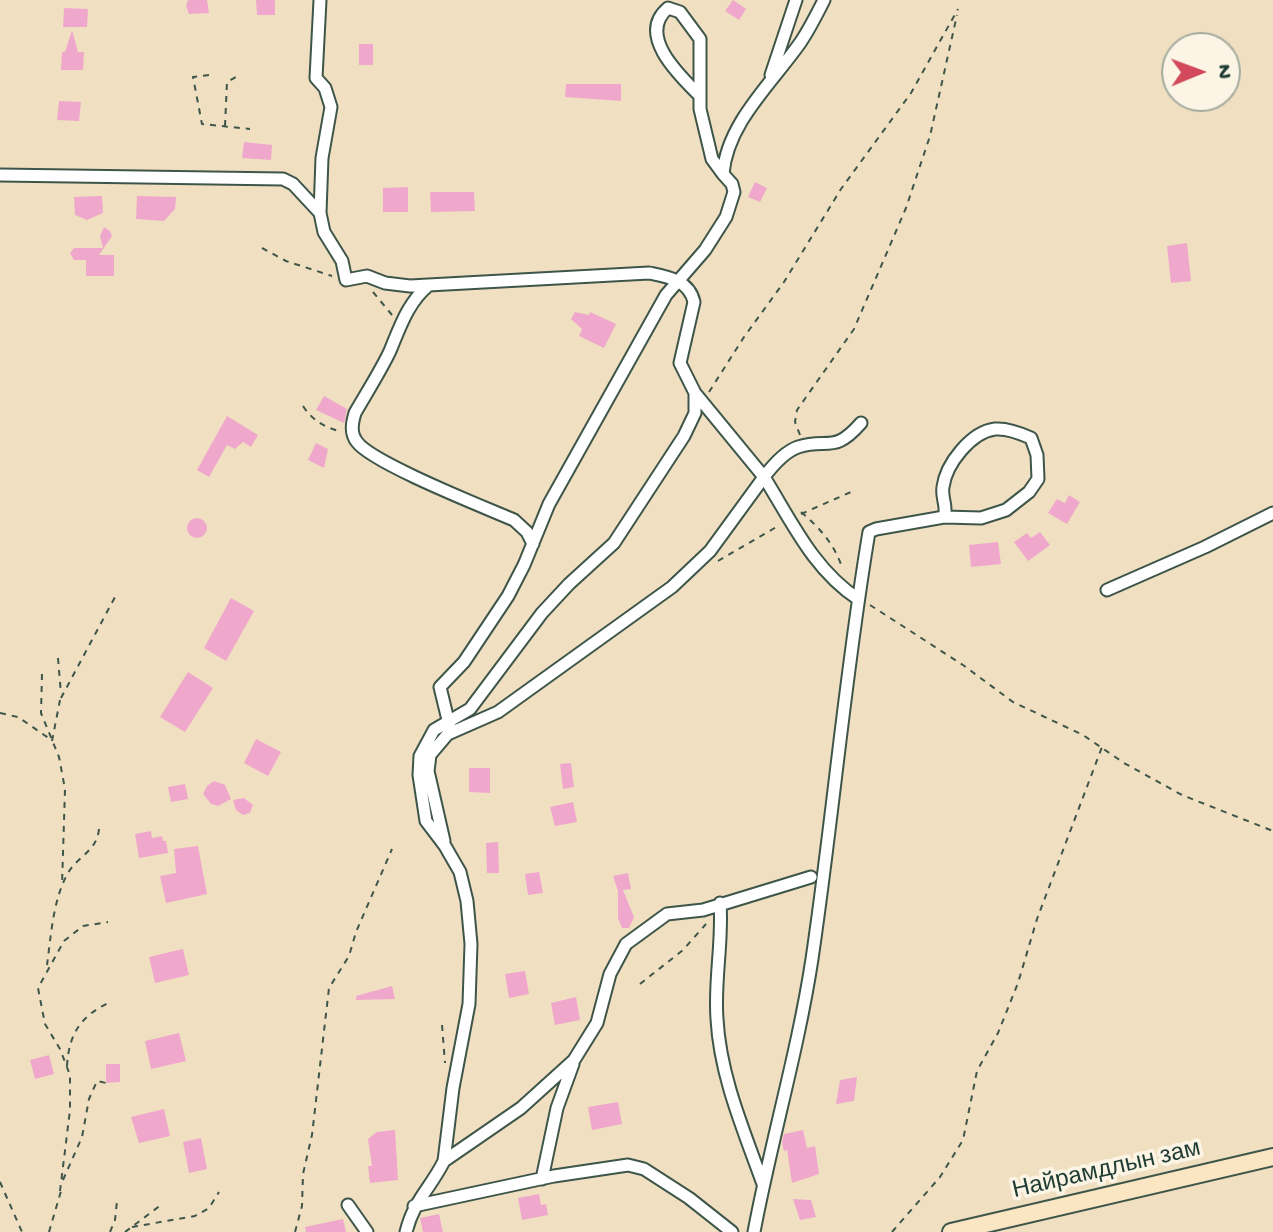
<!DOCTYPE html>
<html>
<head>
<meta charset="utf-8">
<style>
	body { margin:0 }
	#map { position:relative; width:1273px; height:1232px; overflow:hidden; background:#f0e0c1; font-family:"Gochi Hand",sans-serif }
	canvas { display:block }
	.north { position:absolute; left:1161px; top:32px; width:80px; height:80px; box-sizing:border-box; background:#fcf5e5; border:2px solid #a4ab9e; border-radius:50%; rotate:89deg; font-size:22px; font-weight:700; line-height:32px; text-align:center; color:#1f3d34 }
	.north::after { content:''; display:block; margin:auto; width:28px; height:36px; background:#d1495b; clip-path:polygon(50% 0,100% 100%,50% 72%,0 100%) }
</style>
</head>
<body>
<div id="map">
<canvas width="1273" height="1232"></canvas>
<div class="north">N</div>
</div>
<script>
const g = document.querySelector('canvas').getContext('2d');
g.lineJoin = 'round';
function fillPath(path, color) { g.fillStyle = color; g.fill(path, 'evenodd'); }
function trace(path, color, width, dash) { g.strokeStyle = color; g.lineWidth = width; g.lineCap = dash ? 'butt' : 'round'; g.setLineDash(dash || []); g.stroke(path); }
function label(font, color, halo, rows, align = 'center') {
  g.font = font + ' "Gochi Hand",sans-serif'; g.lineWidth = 7; g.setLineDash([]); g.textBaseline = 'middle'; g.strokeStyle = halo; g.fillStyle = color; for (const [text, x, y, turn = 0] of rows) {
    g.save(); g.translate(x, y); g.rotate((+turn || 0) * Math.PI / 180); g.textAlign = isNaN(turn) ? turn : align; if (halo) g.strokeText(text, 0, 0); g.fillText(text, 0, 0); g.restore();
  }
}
const building = new Path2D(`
	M188,0H207L209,13L189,14L186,6Z
	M256,0H275V15H257Z
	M733,0L746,9L739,20L725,11Z
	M64,8L88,9L87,27H63Z
	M72,30L78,52H84L83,70H61L62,52H65Z
	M359,44H373V65H359Z
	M566,84H621V101L565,97Z
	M59,101L81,102L79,121L57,120Z
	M244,142L272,145L271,160L242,158Z
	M755,182L767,188L760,202L748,197Z
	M408,187V212H383V188Z
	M430,192H474L475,211L431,212Z
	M102,196L103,213L87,220L75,215L74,197Z
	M137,196L176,197L175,209L164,221L136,219Z
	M104,227L110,231L112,236L99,255H114V276H86V260H74L70,253L74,248H103L100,236Z
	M1187,243L1191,281L1171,283L1167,246Z
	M575,312L589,315L590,312L616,324L604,348L579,336L582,329L571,319Z
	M324,396L347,409L344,423L316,410Z
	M227,416L258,435L251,447L243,442L235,449L227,445L209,477L197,470Z
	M316,443L328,449L324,468L308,460Z
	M1069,495L1080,502L1067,524L1048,513L1057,499L1065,503Z
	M187 528a10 10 0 1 1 20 0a10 10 0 1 1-20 0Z
	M1040,532L1050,545L1028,561L1014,542L1027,533L1031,538Z
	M998,542L1001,564L971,567L969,545Z
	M231,598L254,611L226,661L204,648Z
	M188,672L213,688L185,732L160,717Z
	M256,739L281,752L268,776L244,763Z
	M571,763L574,787L563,789L560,764Z
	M469,768H490V793L469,792Z
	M214,781L225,785L231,799L218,806L211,804L203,794L207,786Z
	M185,784L188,799L171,802L168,787Z
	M244,798L253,805L250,813L243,815L236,810L233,800Z
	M573,802L577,822L555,826L550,807Z
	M151,831L152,838L162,836L163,841H166L168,853L139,858L135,834Z
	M498,842L499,873H487L486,843Z
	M198,846L207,894L166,903L160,876L176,873L174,849Z
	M539,872L543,893L528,895L525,874Z
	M628,873L631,889L623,890L634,917L629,928H622L618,918V891L613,876Z
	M183,949L189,975L155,983L149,957Z
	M525,971L529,994L509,998L505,974Z
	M392,986L395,999L356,1000V996Z
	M576,997L580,1020L555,1025L551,1003Z
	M179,1033L186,1061L151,1069L145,1041Z
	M49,1055L54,1074L35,1079L30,1060Z
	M106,1064H120V1082L106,1083Z
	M857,1077L854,1101L836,1104L840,1080Z
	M618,1102L622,1124L592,1130L588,1107Z
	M164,1109L170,1136L139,1143L131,1117Z
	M395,1130L398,1180L370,1183L368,1166H372L368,1139L377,1132Z
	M803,1130L807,1148L815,1146L819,1174L792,1183L787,1150L784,1151L782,1143L784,1134Z
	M201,1138L207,1169L189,1173L183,1142Z
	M539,1194L541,1205L546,1204L548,1215L522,1220L518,1198Z
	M793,1199L811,1200L816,1217L800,1220Z
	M439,1214L443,1232H423L420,1218Z
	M343,1219L346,1232H306L305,1227Z`);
const path = new Path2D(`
	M209,75L193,77L202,124L250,129
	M225,126L227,82L236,77
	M262,248L286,261L332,276
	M373,292L392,315
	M709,392L744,337L784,282L841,189L911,93L958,9
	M303,406C312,420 324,427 339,431
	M800,435L795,422L797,410L854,329L906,208L930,136L957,15
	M801,512C820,528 834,544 842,567
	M801,514L851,492
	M718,561L778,526
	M870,605L963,665L1013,702L1083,735L1124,763L1182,795L1273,831
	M58,658L61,694
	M42,674L41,713L59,757L65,789L62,885
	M61,698L115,597
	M0,713L18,717L50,739
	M52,741L60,700
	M47,965C51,936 53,899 68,873C78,856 97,851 99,829
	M640,984L683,950L706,924
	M442,1025L445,1063
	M67,1066C69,1033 81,1016 110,1002
	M63,1180L82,1137L89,1099L97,1081L106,1083
	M0,1182L22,1232
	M60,1191L70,1110V1075L60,1049L45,1024L38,988L64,941L83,926L108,922
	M132,1227L195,1216L209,1208L219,1192
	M49,1232L61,1191
	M110,1232L115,1220L117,1201
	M125,1232L161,1205
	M295,1232L302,1206L303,1174L312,1135L329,988L349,956L356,932L392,849
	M892,1232L940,1177L963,1140L977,1071L998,1033L1018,983L1037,919L1102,747`);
const street = new Path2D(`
	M320,0L316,78L325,88L331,107L322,158L320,213L324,232L342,261L346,280L367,276L385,283L410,286L649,273C668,277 689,280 694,302L680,363L695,393V413L684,436L614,543L569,584L542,613L470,709L434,730L420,756L419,775L426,821L445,846L460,872L467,901L471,944L469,1004L453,1088L444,1161C430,1189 414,1200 406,1232
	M771,75L796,0
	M699,95C680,76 636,35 668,8L680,12L700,39V109L712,159L723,174
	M0,175L283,179L293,184L320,213
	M429,285C408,302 400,327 390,351C380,372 367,392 355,413C352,423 350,433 357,442C372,463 484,507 514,520L527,532L533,544
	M695,393L764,477C773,465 784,452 798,447C828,437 833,455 861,423
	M1107,590L1205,547L1273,513
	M448,720L440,687L464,662L508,596L524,565L549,504L666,295L705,250L726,217L734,192L732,184L723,174C727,123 772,83 800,43C809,30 817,14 824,0
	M448,734L498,712L672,587L710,551L764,477C792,522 813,569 858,599
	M444,841L428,771L430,755L452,729
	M720,903C723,942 714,980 717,1019C720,1076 744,1131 763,1184
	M444,1161L521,1108L574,1060L597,1023L610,974L626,944L667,914L703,910L811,877
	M542,1179L557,1108L573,1064
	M348,1205L367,1232
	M414,1206L554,1176L628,1165L644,1169L689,1198L732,1232
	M754,1232C771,1141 798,1051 812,959C833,817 845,674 869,532L876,529L944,517L981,518L1006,510L1029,492L1038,479L1037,455L1031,438C1020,433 1007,428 995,429C971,432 946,464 943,487C941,498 948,507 944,517`);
const secondary = new Path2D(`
	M951,1232L1273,1157`);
const streetNames = [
	["Найрамдлын зам",1107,1172,-13]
];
fillPath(building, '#efa8cb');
trace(street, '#3e5549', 15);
trace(secondary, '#3e5549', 20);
trace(path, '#3e5549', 2, [6, 6]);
trace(street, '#fff', 11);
trace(secondary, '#fbe6c4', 16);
label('24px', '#1f3d34', '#fcf5e5', streetNames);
</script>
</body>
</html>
